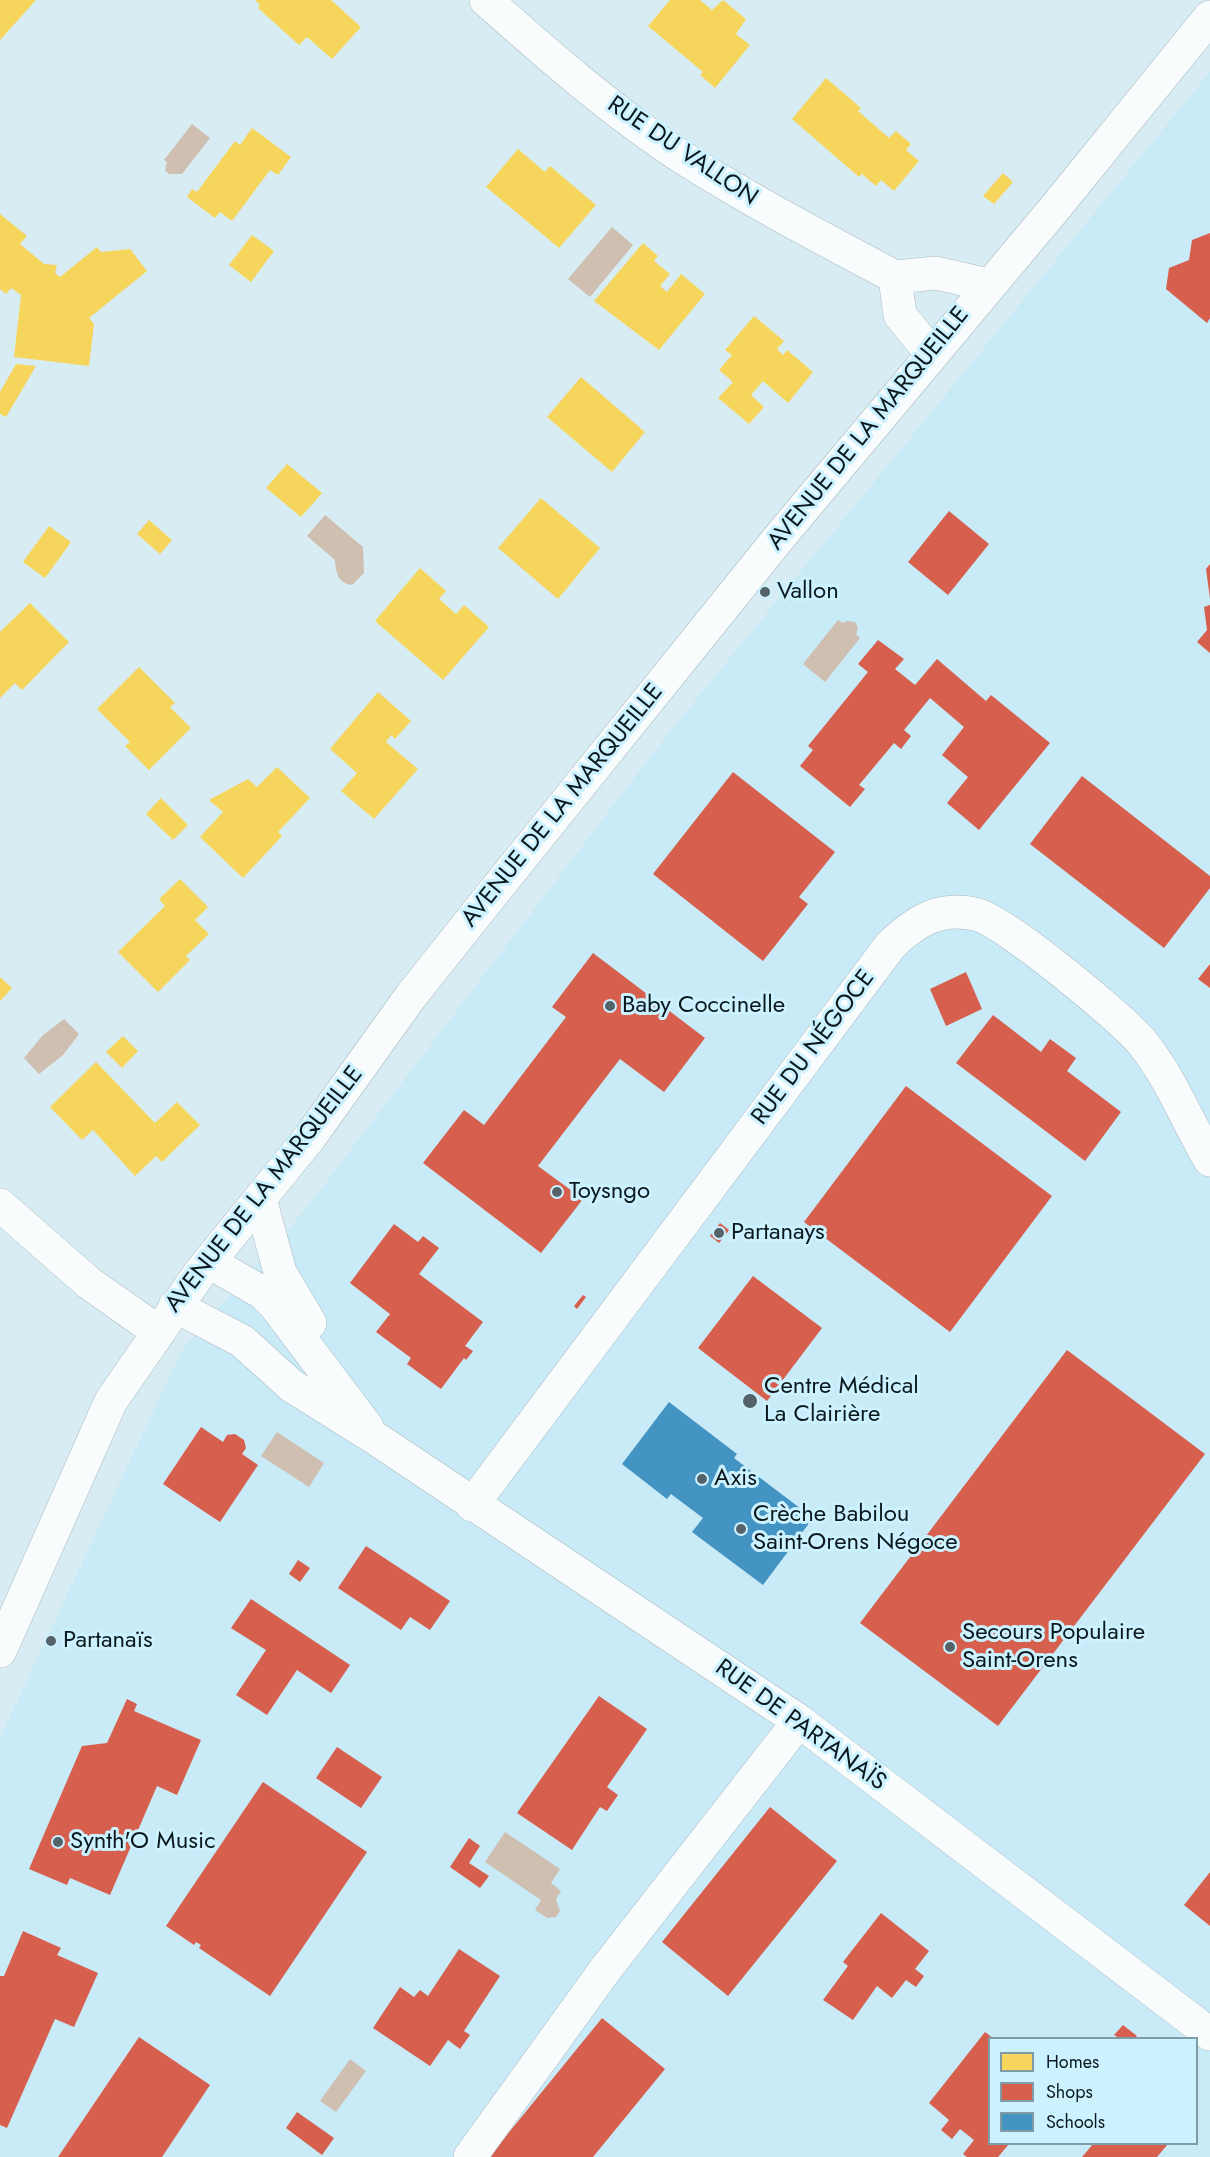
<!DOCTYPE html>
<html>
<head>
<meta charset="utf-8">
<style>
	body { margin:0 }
	#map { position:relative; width:1210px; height:2157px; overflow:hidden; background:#d8ecf3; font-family:Jost,sans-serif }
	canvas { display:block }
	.legend { position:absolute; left:988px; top:2037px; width:210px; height:108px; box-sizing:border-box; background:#ccf1ff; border:2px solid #7f9ba5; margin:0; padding:8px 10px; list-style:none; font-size:18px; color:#0b191e }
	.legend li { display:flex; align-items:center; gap:12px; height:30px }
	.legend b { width:30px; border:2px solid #7f9ba5 }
</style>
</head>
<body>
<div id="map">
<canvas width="1210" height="2157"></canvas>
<ul class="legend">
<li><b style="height:16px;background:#f6d55c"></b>Homes</li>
<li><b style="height:16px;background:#d6604d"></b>Shops</li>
<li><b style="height:16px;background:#4393c3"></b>Schools</li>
</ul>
</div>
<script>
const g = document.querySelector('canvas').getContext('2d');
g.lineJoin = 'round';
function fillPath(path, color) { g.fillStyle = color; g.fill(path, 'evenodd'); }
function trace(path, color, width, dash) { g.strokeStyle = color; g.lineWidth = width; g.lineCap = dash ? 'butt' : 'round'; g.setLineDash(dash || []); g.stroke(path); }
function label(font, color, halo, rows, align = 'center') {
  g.font = font + ' Jost,sans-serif'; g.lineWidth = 6; g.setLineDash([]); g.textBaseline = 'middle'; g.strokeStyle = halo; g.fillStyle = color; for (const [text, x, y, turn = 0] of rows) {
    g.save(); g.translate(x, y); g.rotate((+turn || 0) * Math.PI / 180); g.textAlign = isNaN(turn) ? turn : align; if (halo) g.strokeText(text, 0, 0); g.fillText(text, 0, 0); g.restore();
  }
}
const built = new Path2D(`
	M1210,72V2157H0V1738L182,1350L305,1210L667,735ZM990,2038H1196V2144H990Z`);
const water = new Path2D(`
	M192,124L210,138L182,174H169L165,170L167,162L164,160Z
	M612,227L633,245L590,297L568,279Z
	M325,515L363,547L364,573L352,585C338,583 336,573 335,560L307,536Z
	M838,620L843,623L847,621L855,622L858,628L856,634L860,638L825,682L803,664Z
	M64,1019L79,1034L63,1055L39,1074L24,1058L42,1036Z
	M277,1432L324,1463L309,1487L261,1456Z
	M505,1832L560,1869L551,1883L561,1891L556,1899L560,1911L556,1917L547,1918L535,1910L541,1900L485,1862Z
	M350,2059L366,2071L336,2112L320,2101Z`);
const homes = new Path2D(`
	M0,0H36L0,40Z
	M255,0H331L361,27L332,59L307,37L299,45L258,8L260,5Z
	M670,0H700L712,10L723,0L746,19L736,34L750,45L715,88L700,75L703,72L648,26Z
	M826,78L861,108L858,111L889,138L896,131L911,144L906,150L919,161L894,191L881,180L876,186L862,174L859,177L792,119Z
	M252,128L291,157L278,175L270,170L232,221L220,212L215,218L187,197L192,189L197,192L235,141L240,145Z
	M518,149L545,172L550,166L596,205L559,248L486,187Z
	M1003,173L1013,182L994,204L983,196Z
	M0,214L27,236L20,244L44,264L57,265L55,273L60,277L97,247L101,252L130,249L147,271L89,318L94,324L89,366L14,357L21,295L11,288L6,294L0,289Z
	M252,235L274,251L251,282L229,265Z
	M643,243L658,256L654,261L670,274L660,286L667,292L681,274L705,294L659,350L594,301Z
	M754,316L784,341L777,349L783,355L787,350L813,372L788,403L763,381L751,395L764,407L749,424L718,398L733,382L719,370L732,355L725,350Z
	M16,364L36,366L6,417L0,414V392Z
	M581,377L645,432L612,472L547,417Z
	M287,464L322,493L301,517L266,488Z
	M541,498L600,548L558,599L498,548Z
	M149,520L172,540L160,554L137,534Z
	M49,526L71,542L45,578L23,562Z
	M420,568L446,591L439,599L456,614L464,605L489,627L443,680L375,621Z
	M30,603L69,642L22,690L15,683L0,698V632Z
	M139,667L175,703L170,707L191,728L149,770L125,746L130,742L97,709Z
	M378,692L411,721L395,739L391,735L386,742L418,769L374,819L341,791L357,773L330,749Z
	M277,767L310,798L278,832L282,836L243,878L200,837L223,812L209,800L248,779L257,787Z
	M161,798L188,825L173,840L146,814Z
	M180,879L208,907L195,920L209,934L186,956L190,960L158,992L118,952L165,906L159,899Z
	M0,977L12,988L0,1001Z
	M123,1036L138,1051L122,1068L106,1052Z
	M96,1062L155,1123L177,1102L200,1125L162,1162L156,1156L135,1176L93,1130L82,1140L50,1107Z`);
const shops = new Path2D(`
	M1210,233V318L1207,323L1166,289L1169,268L1189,260L1192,240Z
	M949,511L989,544L948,595L908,562Z
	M1210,564V599L1206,569Z
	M1210,605V653L1197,642L1207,630L1204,607Z
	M878,640L904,659L895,669L915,685L937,659L986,701L991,695L1050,743L979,830L947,803L968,777L942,755L964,727L930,698L904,730L911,736L901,749L894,743L859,785L865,789L850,807L800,766L813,750L808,746L868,672L858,664Z
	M733,772L835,852L799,897L808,904L763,961L653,874Z
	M1082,776L1210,876V888L1164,948L1030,844Z
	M593,953L705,1038L664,1092L620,1059L538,1166L583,1199L541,1253L423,1163L464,1110L484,1125L566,1017L552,1007Z
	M1210,964V988L1198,979Z
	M966,972L982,1009L946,1026L930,989Z
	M993,1015L1041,1052L1050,1039L1076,1058L1067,1071L1121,1112L1085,1161L956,1063Z
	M906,1086L1052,1196L950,1332L804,1222Z
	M720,1223L729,1230L719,1243L710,1236Z
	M394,1224L418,1242L423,1236L439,1248L419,1274L483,1322L465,1346L473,1351L466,1360L464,1358L441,1389L407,1364L411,1358L376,1332L390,1314L350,1283Z
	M753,1276L822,1328L767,1401L698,1348Z
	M583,1295L586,1297L577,1309L574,1306Z
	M1067,1350L1205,1454L998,1726L860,1623Z
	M201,1427L223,1442L227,1435L235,1434L244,1440L246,1448L242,1454L258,1465L220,1522L163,1484Z
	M366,1546L450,1601L430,1630L410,1617L401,1630L338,1588Z
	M298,1560L310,1568L300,1582L289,1574Z
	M251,1599L350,1665L331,1693L297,1670L267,1715L236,1695L266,1650L231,1628Z
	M599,1696L647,1729L607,1787L618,1795L607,1811L600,1807L572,1850L517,1813Z
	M127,1699L137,1704L134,1711L201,1740L177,1795L157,1786L110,1895L70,1878L67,1885L29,1869L82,1746L107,1743Z
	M337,1747L382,1777L361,1808L316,1778Z
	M263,1782L367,1852L270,1996L199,1948L201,1945L196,1942L194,1945L166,1926Z
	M770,1807L837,1861L728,1996L662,1942Z
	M469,1838L480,1846L469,1863L489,1876L480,1888L450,1867Z
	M1210,1872V1926L1184,1905Z
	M881,1913L929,1951L915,1969L924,1976L916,1987L906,1980L892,1998L877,1986L853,2020L823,2000L848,1966L843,1962Z
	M23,1931L61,1948L57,1955L98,1973L74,2027L55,2019L7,2128L0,2125V1976H4Z
	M459,1949L500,1976L464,2031L470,2035L460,2049L448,2040L430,2066L373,2028L400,1987L414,1997L420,1990L428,1996Z
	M602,2018L665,2069L593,2157H489Z
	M1123,2025L1137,2036L1135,2038H1119L1114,2035Z
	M985,2032L993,2038H990V2144H1009L998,2157H967L963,2154L974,2140L960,2129L952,2139L941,2130L949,2120L929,2103Z
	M139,2037L210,2085L162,2157H58Z
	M297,2112L334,2138L322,2155L286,2128Z
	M1093,2144H1168L1157,2157H1082Z`);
const schools = new Path2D(`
	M669,1402L737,1454L734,1458L813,1518L763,1585L692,1532L703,1518L671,1494L667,1499L622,1464Z`);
const minor = new Path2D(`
	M486,0C549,56 614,113 685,159C753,202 824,239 895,277L900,315L931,353
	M895,277L936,273L988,285
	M260,1199L280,1272L310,1323
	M0,1205L89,1283L157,1331
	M209,1262L263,1293L275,1305L367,1427
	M175,1306L242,1341L292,1386L375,1438L799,1721L1210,2034
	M472,1505L890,946C914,922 939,906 975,914C1004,920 1119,1016 1141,1041C1170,1076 1187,1121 1210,1160
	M0,1651L111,1401L199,1274L310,1137L411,996L481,908L778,539L1055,208L1210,17
	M470,2157L605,1970L799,1721`);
const markers = [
	[765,592,6,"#536369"],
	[610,1006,6,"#536369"],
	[557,1192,6,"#536369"],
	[719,1233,6,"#536369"],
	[750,1401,8,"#536369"],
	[702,1479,6,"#536369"],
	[741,1529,6,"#536369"],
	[51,1641,6,"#536369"],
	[950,1647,6,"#536369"],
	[58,1842,6,"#536369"]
];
const streetNames = [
	["RUE DU VALLON",682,152,34],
	["AVENUE DE LA MARQUEILLE",869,429,-51],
	["AVENUE DE LA MARQUEILLE",563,806,-51],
	["RUE DU NÉGOCE",814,1048,-53],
	["AVENUE DE LA MARQUEILLE",265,1190,-52],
	["RUE DE PARTANAÏS",800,1726,36]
];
const poiNames = [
	["Vallon",777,592],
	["Baby Coccinelle",622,1006],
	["Toysngo",569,1192],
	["Partanays",731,1233],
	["Centre Médical",764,1387],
	["La Clairière",764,1415],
	["Axis",714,1479],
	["Crèche Babilou",753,1515],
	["Saint-Orens Négoce",753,1543],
	["Secours Populaire",962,1633],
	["Saint-Orens",962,1661],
	["Partanaïs",63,1641],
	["Synth'O Music",70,1842]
];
fillPath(built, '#c9eaf7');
fillPath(water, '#cebfb0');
fillPath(homes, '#f6d55c');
fillPath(shops, '#d6604d');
fillPath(schools, '#4393c3');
trace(minor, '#aabac0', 34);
trace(minor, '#f9fcfd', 33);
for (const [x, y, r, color] of markers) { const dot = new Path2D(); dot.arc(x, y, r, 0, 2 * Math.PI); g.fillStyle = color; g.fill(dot); trace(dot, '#ccf1ff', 2); }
label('24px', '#0b191e', '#ccf1ff', streetNames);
label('24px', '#0b191e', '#ccf1ff', poiNames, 'left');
</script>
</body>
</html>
